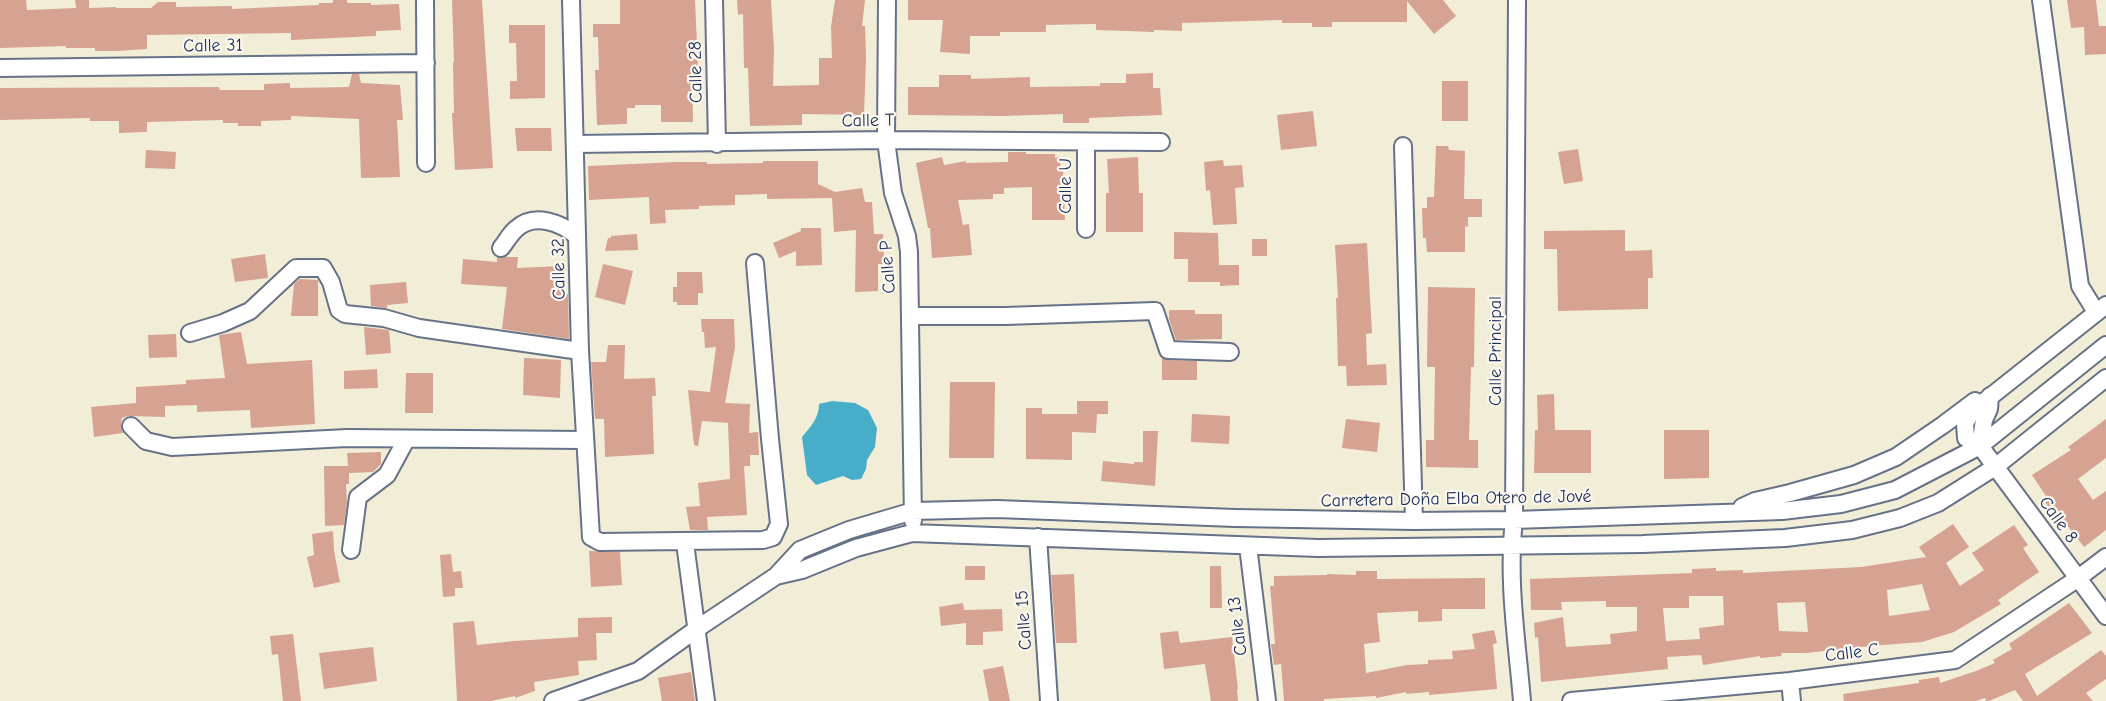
<!DOCTYPE html>
<html>
<head>
<meta charset="utf-8">
<style>
	body { margin:0 }
	canvas { display:block; background:#f2edd6 }
</style>
</head>
<body>
<canvas width="2106" height="701"></canvas>
<script>
const g = document.querySelector('canvas').getContext('2d');
g.lineJoin = 'round';
function fillPath(path, color) { g.fillStyle = color; g.fill(path, 'evenodd'); }
function trace(path, color, width, dash) { g.strokeStyle = color; g.lineWidth = width; g.lineCap = dash ? 'butt' : 'round'; g.setLineDash(dash || []); g.stroke(path); }
function label(font, color, halo, rows, align = 'center') {
  g.font = font + ' "Comic Neue",sans-serif'; g.lineWidth = 4.5; g.setLineDash([]); g.textBaseline = 'middle'; g.strokeStyle = halo; g.fillStyle = color; for (const [text, x, y, turn = 0] of rows) {
    g.save(); g.translate(x, y); g.rotate((+turn || 0) * Math.PI / 180); g.textAlign = isNaN(turn) ? turn : align; if (halo) g.strokeText(text, 0, 0); g.fillText(text, 0, 0); g.restore();
  }
}
const water = new Path2D(`
	M832,401L855,403L868,410L877,428L875,447L867,460L866,469L861,479L852,480L843,476L816,485L807,475L802,437C811,426 819,418 819,404Z`);
const building = new Path2D(`
	M0,0H26L27,10L76,8L75,0H89V8L116,7V8H151L158,2H176V7L232,6V9L319,5V3H333V0H347V3H371V5L399,4L401,30L376,31V36L291,40V33L147,35V49L117,51H95V48H66V46L0,48Z
	M452,0H482L493,168L455,170L452,113H454L453,62H454Z
	M620,0H695L698,67H692L693,122H661V105H635V108H627V124L597,125L595,70H599L598,37H593V24H620Z
	M737,0H771L774,49L773,86L819,85V58H832L831,27L835,0H865L862,26H865L866,58L864,115L802,114V125L750,126L748,68H744L743,14L738,15Z
	M908,0H1443L1456,16L1434,34L1407,1V22H1332V27H1312V23H1282V20L1182,23V31L1154,30V32L1096,30V24L1046,25V32H1000V36H970V54L940,52L943,20H908Z
	M2067,0H2096L2099,26H2106V54L2085,55L2084,27L2071,28Z
	M509,25H545V98L510,99V81H517L516,43H509Z
	M1153,73V88H1160L1162,115L1089,118V123H1063V114L1003,116L908,115V87H939V75H971V79L1030,77V87L1100,86V83H1126V74Z
	M352,74H359L361,83L400,85L403,120H397L400,177L361,178L359,119L291,116V120L261,121V126H238V123H223V120L147,122V132L119,133V121H90V118L0,120V88L219,87L220,90H264V84L290,83V88L349,87Z
	M1442,81H1468V121H1442Z
	M1313,111L1317,146L1281,150L1277,115Z
	M515,128H551L552,151H517Z
	M1436,146H1448L1449,150L1465,151L1464,199H1482V217H1468V227L1465,226V252H1427L1426,238H1423L1422,208H1427V197H1434Z
	M1578,149L1583,181L1564,184L1558,152Z
	M146,150L176,152L175,169L145,168Z
	M1008,152H1026V154H1055V158L1059,157L1061,167H1063L1065,220H1032V187L1004,188V194H993V199L958,200L963,225L969,224L972,255L932,258L930,228H928L916,163L942,157L944,165L966,161V163L1008,162Z
	M1138,157L1139,193H1143V232H1106V193H1109L1107,159Z
	M1223,160L1224,166L1242,165L1244,187L1235,188L1237,224L1213,225L1210,190L1206,191L1204,162Z
	M763,161H818V184L835,192L862,188L865,202H872L874,234H883L884,264H878V291L855,292L856,230L834,232L832,198L767,199V194L735,195V205L699,206V209L665,210L666,223L650,224L649,197L589,200L588,166L677,162H707V164L763,163Z
	M801,228H821L822,265L796,266V251L779,258L773,243L801,231Z
	M1625,230V251L1652,250L1653,278H1648V309L1558,311L1557,249H1544V231Z
	M1174,232L1218,233L1219,265H1239V285L1220,286V282H1188V259H1174Z
	M637,234L638,250L605,251L608,238H611V236Z
	M1252,239H1267V256H1252Z
	M1367,243L1372,333L1366,334L1367,365L1386,364L1387,385L1347,386L1346,366H1338L1336,298H1338L1335,245Z
	M265,254L268,278L235,282L231,259Z
	M497,257H518L517,268L561,266L562,294H568L569,339L502,329L507,287L461,284L463,259L497,262Z
	M603,264L633,271L625,305L595,297Z
	M677,272H702L703,293H698V305H677V302H673V287H677Z
	M300,279L318,280V316H291L294,284Z
	M406,282L408,303L387,305V308L371,306L370,285Z
	M1428,287L1475,288L1474,367H1471L1469,440H1478V468L1426,467V440H1434L1435,367H1427Z
	M1169,310H1195V314H1222V339L1176,340L1169,319Z
	M701,319H734L735,347L725,403L750,404L749,433L758,432L759,455H750V466H744L747,515L707,517L708,530H690L686,507L700,506L698,483L730,479L728,423L702,421L698,446L694,445L688,390L710,392L716,347L705,348L704,332H702Z
	M364,327L389,330L391,353L366,355Z
	M241,332L247,364L312,360L315,424L251,428L250,410L197,412V405L165,406V417L128,416L122,418L121,424L123,433L94,437L91,407L136,403V387L186,384V380L225,378L219,335Z
	M176,334L177,357L149,358L148,335Z
	M608,345H625L624,379L655,378L656,396H652L654,454L605,457L604,419H595L591,362H606Z
	M524,358L561,360L560,398L523,395Z
	M1162,358L1168,360L1197,361V380H1162Z
	M377,369L378,388L344,389V371Z
	M406,373H433V413H405Z
	M950,382H995L994,458H949Z
	M1554,394L1555,430H1591V473H1534L1535,430H1538L1537,395Z
	M1077,401H1108V414H1097L1096,433L1072,432V460L1026,459V408H1042V414H1077Z
	M1192,414L1230,416L1229,444L1191,442Z
	M1346,419L1380,423L1377,452L1342,448Z
	M2106,419V458L2078,479L2093,500L2106,491V530L2084,547L2059,515L2056,517L2042,498L2046,496L2032,475L2071,450L2068,447Z
	M1664,430H1709V478L1664,479Z
	M1143,431H1158L1155,486L1101,481L1103,461L1134,464V462H1143Z
	M381,452V464L373,472L349,473V484H346L347,503L344,525L325,526L324,466H348L347,453Z
	M1953,524L1969,547L1946,563L1960,586L1984,570L1972,553L2014,525L2028,545L2023,548L2039,572L1998,600L2001,604L1954,632L1922,642L1870,646L1806,653H1781L1782,656L1760,658V656L1703,665L1701,655L1667,657L1668,669L1541,682L1538,637L1535,638L1534,623L1563,617L1566,647L1611,644L1610,634L1637,631V607H1606V601L1561,602L1562,610H1531L1530,579L1692,573V569L1716,568V571L1743,570V573L1861,567L1926,557L1919,547ZM1922,584L1930,610L1889,616L1887,590ZM1689,596H1723L1724,625L1699,628L1700,639L1666,641L1663,608H1689ZM1805,602L1808,632L1779,631L1777,603Z
	M333,531L334,551L340,582L314,588L307,557L314,555L312,534Z
	M589,551L620,552L622,585L591,587Z
	M451,554L453,572L461,571L463,588H455V596L443,597L440,555Z
	M965,566H985V580H965Z
	M1210,566H1221L1222,608H1210Z
	M1356,571H1377V579L1485,578V609H1442V621L1418,622V611L1377,613L1380,642L1364,644L1366,673L1407,665L1428,664V660L1453,659L1452,651L1475,649L1472,634L1494,630L1497,643L1493,644L1497,689L1429,695V692L1406,694V692L1376,698V696L1324,699V701H1284L1281,664L1274,665L1271,644H1275L1270,586H1274V576L1327,575V574L1356,575Z
	M1074,574L1077,643H1056L1051,575Z
	M963,603L964,610L1002,609L1003,631L983,632V645H966V623L941,626L939,607Z
	M2069,603L2092,633L2025,674L2037,696L2101,650L2106,656V679L2086,693L2093,701H2023L2015,690L1989,701H1986L1985,698L1976,701H1844L1843,694L1919,683V680L1939,677L1940,683L1976,671L1995,663L1993,660L2012,649L2009,644Z
	M612,617V633H596L597,660L578,661L579,675L534,682L535,691L515,698V696L491,701H457L453,623L474,621L477,645L514,641L578,637V618Z
	M1178,631L1180,643L1232,637L1238,689H1237L1238,701H1211L1205,664L1164,669L1160,633Z
	M293,634L301,701H283L278,654L272,655L270,636Z
	M373,647L377,681L324,689L319,653Z
	M1003,666L1010,701H989L983,670Z
	M691,672L695,701H662L658,678Z`);
const minor = new Path2D(`
	M425,0L426,163
	M571,0L580,351L591,537L600,542L763,540L773,537L779,524L770,439L755,263
	M714,0L717,144
	M887,0L886,140L893,193L907,236L909,252L913,521
	M1517,0L1514,520C1507,580 1517,641 1522,701
	M2041,0L2080,286L2096,312
	M0,68L426,63
	M1086,143V229
	M575,144L886,140L1161,142
	M1403,146L1414,521
	M501,248C506,242 510,234 516,229C534,212 561,223 577,236
	M2106,305L1971,412L1965,424L1966,438L1980,446L2106,616
	M910,316H1005L1155,311L1168,350L1230,352
	M190,333L223,323L250,311L296,268H323L331,282L339,310L345,314L384,318L419,328L580,351
	M131,426L146,441L172,447L347,438L585,440
	M1980,446L1984,420L1989,409L1990,396
	M1742,507L1755,501L1790,493L1854,475L1896,457L1943,425L1975,401
	M1038,537L1049,701
	M685,543L706,701
	M1248,546L1267,701
	M351,550L358,497L387,475L406,440
	M776,576L802,570L856,548L912,533L1318,548L1643,544L1785,538L1852,530L1900,518L1938,503L1995,467L2106,378
	M1790,681L1792,701
	M553,701L638,671L698,628L776,576L800,550L849,530L913,511L997,509L1235,518L1414,521L1514,520L1782,511L1841,504L1895,490L1980,446L2106,345
	M1571,701L1790,681L1955,660L2077,579L2106,557`);
const streetNames = [
	["Calle 31",213,46,-1],
	["Calle 28",696,72,-91],
	["Calle T",868,121,-1],
	["Calle U",1066,186,-90],
	["Calle P",888,267,-94],
	["Calle 32",559,269,-91],
	["Calle Principal",1496,351,-90],
	["Carretera Doña Elba Otero de Jové",1456,499,-1],
	["Calle 8",2058,520,54],
	["Calle 15",1024,620,-94],
	["Calle 13",1238,626,-97],
	["Calle C",1852,653,-7]
];
fillPath(water, '#48adc8');
fillPath(building, '#d6a392');
trace(minor, '#667288', 20);
trace(minor, '#fff', 16);
label('18px', '#1b2f5e', '#fbf7ec', streetNames);
</script>
</body>
</html>
